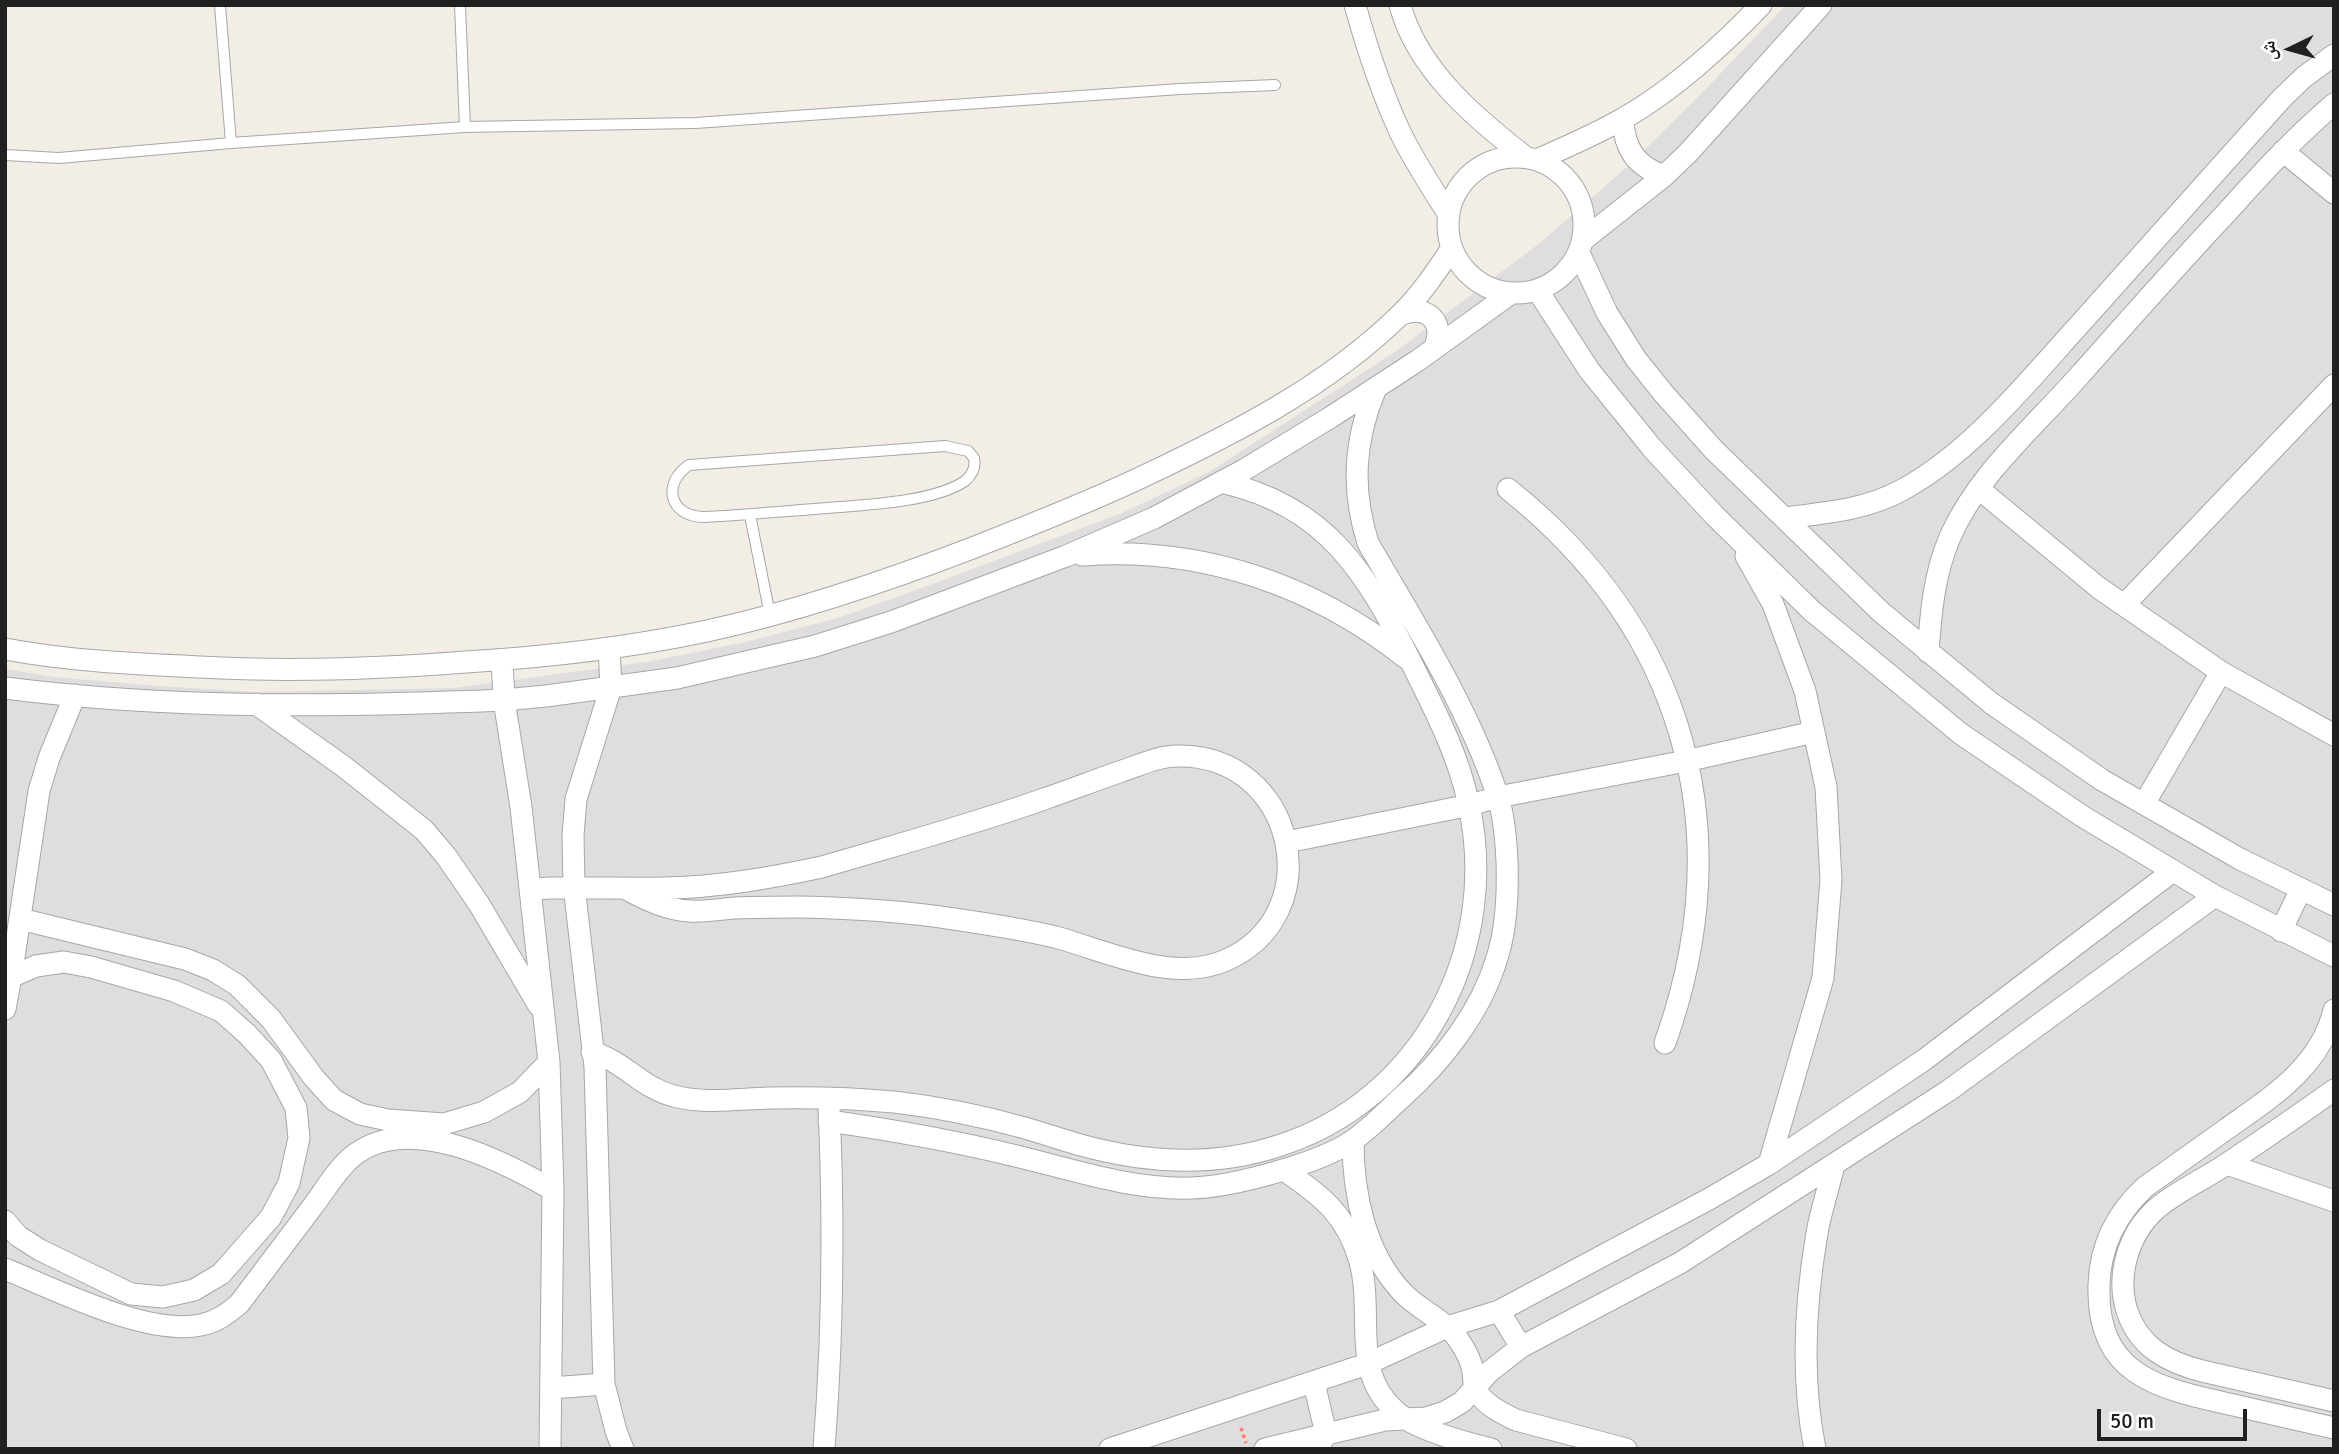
<!DOCTYPE html>
<html>
<head>
<meta charset="utf-8">
<style>
	body { margin:0 }
	#map { position:relative; width:2339px; height:1454px; overflow:hidden; background:#f2eee6; font-family:Signika,"Noto Naskh Arabic",sans-serif }
	canvas { display:block }
	.frame { position:absolute; inset:0; border:7px solid #202020; pointer-events:none }
	.north { position:absolute; left:2255px; top:14px; width:70px; height:70px; -webkit-text-stroke:5px #fff; paint-order:stroke; rotate:265deg; font-size:19px; font-weight:700; line-height:28px; text-align:center; color:#202020 }
	.north::after { content:''; display:block; margin:auto; width:24px; height:32px; background:#202020; clip-path:polygon(50% 0,100% 100%,50% 72%,0 100%) }
	.scale { position:absolute; left:2097px; top:1409px; width:150px; height:32px; box-sizing:border-box; border:4px solid #202020; border-top:0; padding-left:9px; font-size:21px; line-height:24px; white-space:nowrap; color:#202020; -webkit-text-stroke:5px #fff; paint-order:stroke }
</style>
</head>
<body>
<div id="map">
<canvas width="2339" height="1454"></canvas>
<div class="frame"></div>
<div class="north">ش</div>
<div class="scale">50 m</div>
</div>
<script>
const g = document.querySelector('canvas').getContext('2d');
g.lineJoin = 'round';
function fillPath(path, color) { g.fillStyle = color; g.fill(path, 'evenodd'); }
function trace(path, color, width, dash) { g.strokeStyle = color; g.lineWidth = width; g.lineCap = dash ? 'butt' : 'round'; g.setLineDash(dash || []); g.stroke(path); }
const residential = new Path2D(`
	M1786,5H2334V1449H5V669L54,677L157,686L256,692L454,688L647,662L746,642L841,617L938,582L1122,513L1209,472L1395,352L1540,243L1628,166L1698,97Z`);
const path = new Path2D(`
	M1241,1428L1246,1443`);
const service = new Path2D(`
	M220,5L231,143
	M460,5L465,127
	M5,155L59,158L231,143L465,127L695,123L1180,89L1275,85
	M945,446L968,451L974,458C976,467 973,474 965,481C935,502 864,505 828,508C787,511 745,515 704,517C670,517 661,484 689,465Z
	M750,515L770,615`);
const minor = new Path2D(`
	M1355,5C1367,48 1381,91 1400,132C1414,161 1432,188 1449,215
	M1400,5C1417,69 1474,117 1524,156
	M1623,119C1624,149 1636,166 1664,176
	M2283,151L2334,193
	M1448 225a68 68 0 1 1 136 0a68 68 0 1 1-136 0Z
	M1537,160C1566,147 1597,134 1624,118C1672,91 1723,45 1761,5
	M1583,240L1664,176L1688,153L1821,5
	M1579,253L1607,313L1636,359L1664,394L1714,450L1881,612L1991,703L2102,780L2240,859L2334,905
	M1538,291L1589,370L1652,448L1714,515L1812,611L1961,734L2082,816L2215,896L2334,956
	M1402,314C1427,305 1445,321 1435,347
	M1508,489C1685,630 1741,830 1665,1043
	M1979,489L2099,588L2221,672L2334,735
	M1784,518C1824,513 1866,510 1902,490C1971,453 2028,381 2080,324C2147,248 2215,173 2282,98L2304,77L2334,55
	M1082,555C1201,546 1314,585 1406,658
	M1746,556L1773,604L1805,691L1826,787L1831,880L1823,978L1769,1164
	M2124,605L2334,385
	M609,648L611,687L576,799L573,835L574,886L595,1067L604,1384L616,1431L623,1449
	M5,649C69,661 135,664 200,667C289,672 377,669 466,662C547,657 627,648 707,631C799,611 887,581 975,547C1031,525 1087,503 1142,477C1233,434 1326,387 1399,316C1420,296 1436,272 1452,248
	M1928,652C1931,612 1934,574 1950,537C1977,475 2035,426 2079,376C2129,320 2178,264 2229,210C2263,172 2295,137 2334,104
	M502,660L504,700L521,807L549,1062L553,1190L550,1449
	M5,688C170,709 338,707 504,700L546,696L677,678L815,646L891,622L1066,556L1154,518L1244,470L1331,417L1417,361L1510,294
	M256,704L343,766L424,830L446,856L479,904L539,1006
	M2144,804L2221,672
	M1287,842L1470,805L1498,797L1686,761L1814,732
	M530,889C575,886 620,889 666,888C719,887 770,878 822,867C896,845 971,825 1044,799C1070,790 1096,780 1122,771C1140,765 1158,756 1178,756C1295,754 1332,915 1224,961C1171,983 1107,951 1055,937C1022,929 988,924 954,919C903,911 851,908 800,907C779,907 757,907 735,908C721,909 705,912 690,911C666,910 645,899 624,888
	M20,919L185,959L213,970L237,985L271,1019L314,1078L334,1100L360,1114L388,1120L444,1124L484,1112L520,1092L549,1062
	M2281,931L2301,889
	M11,977L39,791L49,758L75,695
	M5,1009L11,977L36,966L64,962L91,967L174,991L221,1011L247,1034L271,1060L296,1108L299,1138L289,1183L271,1217L221,1274L194,1290L163,1297L131,1294L40,1250L18,1236L5,1221
	M2334,1010C2320,1068 2270,1098 2225,1130C2198,1149 2172,1168 2145,1187C2117,1213 2100,1246 2099,1285C2096,1375 2157,1388 2229,1404C2264,1412 2299,1420 2334,1428
	M592,1052C624,1061 641,1088 674,1096C704,1104 737,1099 768,1098C810,1097 852,1098 894,1102C938,1107 982,1116 1025,1128C1042,1133 1060,1139 1077,1144C1144,1163 1211,1168 1278,1146C1423,1100 1502,947 1468,801C1457,751 1434,709 1412,664C1366,572 1327,506 1221,482
	M2334,1090C2299,1115 2264,1139 2228,1163C2205,1179 2177,1191 2156,1209C2128,1234 2116,1276 2127,1311C2139,1347 2167,1362 2202,1371L2334,1401
	M829,1121C892,1130 955,1141 1016,1156C1074,1170 1132,1190 1191,1188C1232,1187 1322,1163 1355,1139C1371,1127 1386,1112 1401,1098C1442,1062 1481,1012 1497,958C1507,927 1508,892 1507,861C1506,840 1504,814 1497,794C1468,707 1414,622 1368,543C1351,489 1354,440 1376,388
	M1353,1141C1353,1194 1365,1254 1404,1294C1421,1311 1447,1321 1460,1342C1466,1351 1471,1361 1473,1371C1474,1376 1473,1382 1475,1387C1481,1403 1501,1413 1516,1420L1626,1449
	M2227,1164L2334,1201
	M1284,1170C1322,1196 1347,1215 1360,1262C1375,1317 1347,1380 1406,1419C1426,1432 1467,1443 1491,1449
	M5,1269C57,1290 146,1336 201,1325C216,1322 227,1314 239,1304C263,1272 288,1239 313,1206C325,1190 337,1169 353,1156C408,1112 501,1160 553,1190
	M1499,1311L1521,1347
	M1314,1383L1326,1434L1320,1444
	M551,1388L604,1384
	M824,1449C833,1335 834,1221 829,1107
	M1110,1449L1367,1364L1447,1327L1499,1311L1709,1199L1769,1164L1924,1060L2173,871
	M1265,1449L1385,1420L1426,1418L1445,1412L1462,1402L1489,1372L1521,1347L1680,1263L1948,1091L2215,896
	M1815,1449C1801,1379 1805,1303 1817,1233C1821,1210 1829,1187 1834,1165`);
fillPath(residential, '#dfdddd');
trace(service, '#a7a7a7', 12);
trace(minor, '#a7a7a7', 23);
trace(path, '#ff7d6a', 3.5, [3.5, 3.5]);
trace(service, '#fff', 10);
trace(minor, '#fff', 21);
</script>
</body>
</html>
